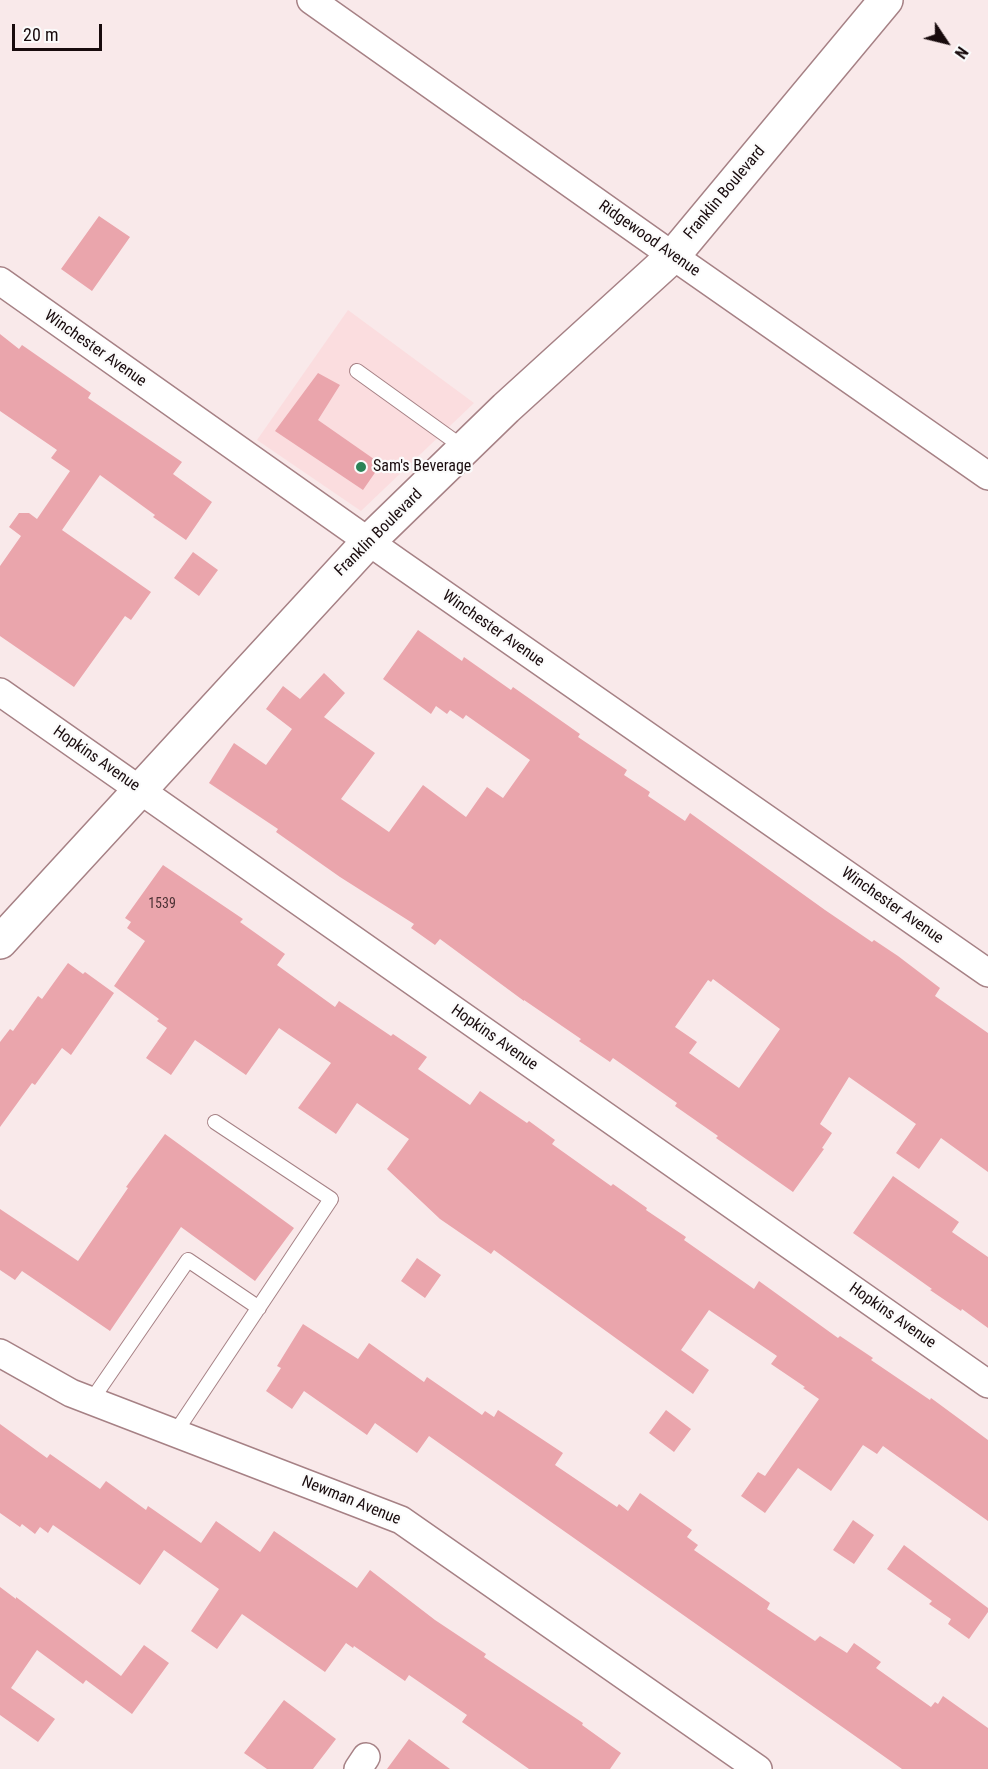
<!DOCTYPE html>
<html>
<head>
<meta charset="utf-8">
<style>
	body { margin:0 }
	#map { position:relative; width:988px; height:1769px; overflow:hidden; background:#f9e9ea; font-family:"Roboto Condensed",sans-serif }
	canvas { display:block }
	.north { position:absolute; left:916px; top:12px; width:60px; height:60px; -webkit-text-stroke:4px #fbfbfb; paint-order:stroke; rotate:125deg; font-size:16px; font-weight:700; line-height:24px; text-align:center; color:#180b0d }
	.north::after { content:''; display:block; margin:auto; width:21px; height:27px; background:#180b0d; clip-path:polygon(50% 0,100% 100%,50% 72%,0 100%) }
	.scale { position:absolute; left:12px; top:24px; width:90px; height:27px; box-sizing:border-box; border:3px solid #180b0d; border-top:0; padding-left:8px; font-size:18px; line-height:21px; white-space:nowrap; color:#180b0d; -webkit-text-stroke:4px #fbfbfb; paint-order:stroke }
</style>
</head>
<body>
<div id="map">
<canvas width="988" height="1769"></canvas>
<div class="north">N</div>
<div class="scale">20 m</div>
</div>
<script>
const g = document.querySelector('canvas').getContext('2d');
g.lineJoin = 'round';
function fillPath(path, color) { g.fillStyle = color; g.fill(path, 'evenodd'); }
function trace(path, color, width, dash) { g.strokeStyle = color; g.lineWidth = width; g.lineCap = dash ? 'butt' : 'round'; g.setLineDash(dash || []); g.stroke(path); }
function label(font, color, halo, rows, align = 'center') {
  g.font = font + ' "Roboto Condensed",sans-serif'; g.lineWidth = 4.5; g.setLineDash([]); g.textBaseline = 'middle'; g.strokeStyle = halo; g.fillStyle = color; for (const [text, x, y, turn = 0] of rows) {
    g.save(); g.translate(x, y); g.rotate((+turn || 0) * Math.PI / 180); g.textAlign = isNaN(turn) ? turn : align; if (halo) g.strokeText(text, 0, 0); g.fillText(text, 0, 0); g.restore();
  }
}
const built = new Path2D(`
	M348,310L474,403L361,511L257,440Z`);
const building = new Path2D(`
	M99,216L130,237L92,291L61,269Z
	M0,334L19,349L22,345L91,393L88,398L182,462L173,474L212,502L186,540L153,517L155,515L100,475L62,530L151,592L131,620L125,616L74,687L0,636V566L21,536L9,527L19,513H29L37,519L70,471L51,458L57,450L0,411Z
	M318,373L340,385L318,420L381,464L363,490L275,431Z
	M193,552L218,570L199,596L174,578Z
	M418,630L462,661L464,657L511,690L513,687L580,734L578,737L627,770L624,775L650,792L648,796L685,821L690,813L825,910L872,942L874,940L898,956L940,988L935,996L988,1033V1172L941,1138L919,1169L896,1153L916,1124L849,1077L820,1124L832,1133L822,1148L824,1149L793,1192L716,1138L718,1136L675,1106L677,1103L613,1058L610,1062L579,1041L581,1039L524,1000V1001L440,939L435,945L411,928L414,924L340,877L276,832L278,829L209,783L234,743L266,765L292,729L266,709L283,686L300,699L324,673L345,693L324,717L375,753L341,799L389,832L423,785L466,817L487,787L503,798L530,760L466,715L463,719L450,710L447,714L436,706L431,714L383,679ZM713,979L780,1029L739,1088L689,1053L697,1042L675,1027L708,980L711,982Z
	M163,865L243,919L240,922L285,954L277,965L335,1007L339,1001L391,1036L393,1034L427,1057L418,1069L470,1105L480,1091L527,1123L529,1121L555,1140L552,1144L611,1186L613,1184L647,1208L646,1210L686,1237L684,1240L754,1289L759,1281L838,1338L840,1336L873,1358L871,1360L930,1400L931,1398L988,1440V1521L883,1446L877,1454L863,1445L831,1491L798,1468L765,1513L741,1496L758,1472L765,1476L819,1399L803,1388L805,1387L771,1364L777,1356L709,1310L681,1350L709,1370L693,1394L494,1250L491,1254L440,1219L387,1169L409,1139L357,1103L336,1134L298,1108L331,1063L279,1028L246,1075L195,1040L171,1075L146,1058L167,1028L157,1021L159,1019L114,986L145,941L127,928L131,922L125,918Z
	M68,963L83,974L85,972L114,993L71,1055L62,1048L35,1085L32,1083L0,1127V1042L10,1029L13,1031L38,996L42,999Z
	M165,1134L294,1228L255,1281L181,1227L110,1331L22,1271L15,1280L0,1270V1209L78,1261L128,1188L126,1187Z
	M893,1176L959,1222L952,1232L988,1257V1328L962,1309L961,1311L930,1290L932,1289L853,1233Z
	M417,1258L441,1275L425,1298L401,1281Z
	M303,1324L358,1359L369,1343L424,1382L427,1377L482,1415L485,1411L494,1417L498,1410L563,1453L555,1465L617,1507L619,1504L628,1511L640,1493L692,1530L687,1537L698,1545L694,1550L770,1603L767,1609L815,1641L820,1636L847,1653L854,1643L881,1662L876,1668L931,1707L935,1702L938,1704L943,1696L988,1728V1769H902L429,1436L417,1453L375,1423L367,1435L304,1391L292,1409L266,1391L281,1368L277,1366Z
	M666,1410L691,1429L674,1452L649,1433Z
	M0,1424L47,1458L50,1454L100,1489L106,1481L146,1510L148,1506L201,1543L216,1521L260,1552L274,1531L357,1588L370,1570L435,1620L486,1654L484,1657L583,1723L582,1725L621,1753L610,1769H529L462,1722L467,1715L409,1675L405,1681L354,1646L353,1648L346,1643L325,1672L242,1614L217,1649L191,1631L219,1589L164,1550L140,1585L53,1525L48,1533L40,1527L35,1534L22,1524L20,1527L0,1513Z
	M853,1520L874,1535L854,1564L833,1550Z
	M904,1545L988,1608V1612L969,1639L948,1624L951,1619L929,1604L932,1601L887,1569Z
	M0,1587L16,1599V1597L121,1676L144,1645L169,1663L132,1714L86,1680L83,1684L37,1650L11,1688L55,1719L38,1742L0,1715Z
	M284,1700L336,1739L313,1769H267L244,1753Z
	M409,1739L450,1769H387Z`);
const service = new Path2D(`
	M357,371L464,448
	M91,1401L188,1260L259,1308
	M175,1433L331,1199L215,1122`);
const minor = new Path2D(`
	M311,0L673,256L988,476
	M0,281L399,563L988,973
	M0,692L988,1384
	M0,1353L71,1393L401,1520L758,1769
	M358,1769L366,1757`);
const tertiary = new Path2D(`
	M0,942L368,542L506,408L673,256L886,0`);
const markers = [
	[361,467,6,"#2c8357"]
];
const numberNames = [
	["1539",162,904]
];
const streetNames = [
	["Franklin Boulevard",725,193,-50],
	["Ridgewood Avenue",649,239,35],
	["Winchester Avenue",95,349,35],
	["Franklin Boulevard",379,533,-45],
	["Winchester Avenue",493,629,35],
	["Hopkins Avenue",96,759,35],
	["Winchester Avenue",892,906,35],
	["Hopkins Avenue",494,1038,35],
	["Hopkins Avenue",892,1316,35],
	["Newman Avenue",351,1501,22]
];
const poiNames = [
	["Sam's Beverage",373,467]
];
fillPath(built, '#fbdddf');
fillPath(building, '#eaa5ac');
trace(service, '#a68185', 16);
trace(minor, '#a68185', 30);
trace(tertiary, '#a68185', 36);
trace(service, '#fff', 14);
trace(minor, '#fff', 27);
trace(tertiary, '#fff', 33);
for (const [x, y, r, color] of markers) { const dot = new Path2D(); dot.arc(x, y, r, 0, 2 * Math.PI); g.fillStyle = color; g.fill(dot); trace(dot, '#fbfbfb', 2); }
label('14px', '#4c3235', null, numberNames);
label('16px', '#180b0d', '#fbfbfb', streetNames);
label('16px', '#180b0d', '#fbfbfb', poiNames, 'left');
</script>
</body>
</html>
